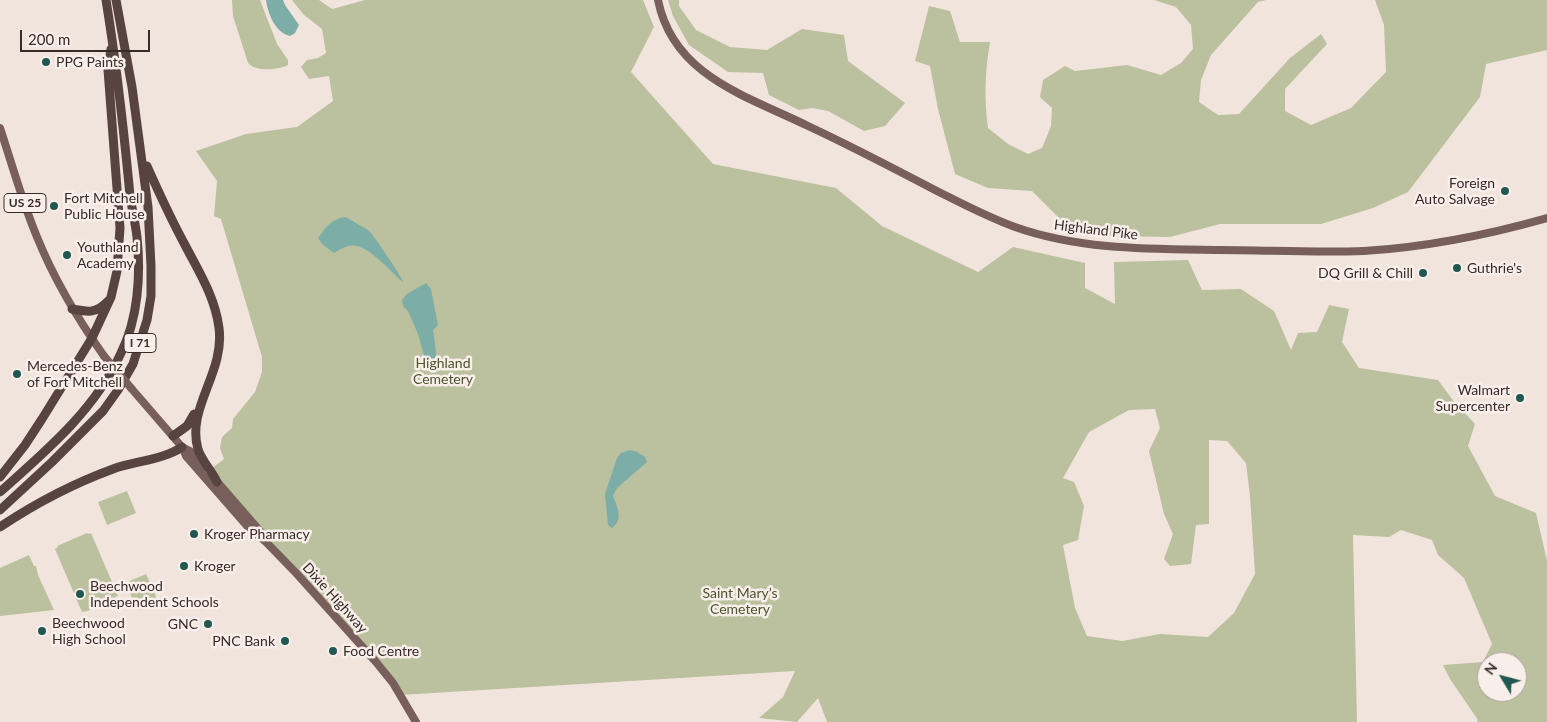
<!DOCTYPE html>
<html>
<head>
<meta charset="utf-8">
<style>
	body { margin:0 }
	#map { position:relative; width:1547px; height:722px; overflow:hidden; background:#f1e4dd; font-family:Lato,sans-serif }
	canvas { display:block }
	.north { position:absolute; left:1477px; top:652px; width:50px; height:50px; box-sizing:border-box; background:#f9efea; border:1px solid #aba19d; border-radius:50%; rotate:307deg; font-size:14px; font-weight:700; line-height:20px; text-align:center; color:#372b29 }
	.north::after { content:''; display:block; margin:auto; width:18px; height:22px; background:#205751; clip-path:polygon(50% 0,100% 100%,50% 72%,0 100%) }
	.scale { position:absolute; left:20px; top:30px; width:130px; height:22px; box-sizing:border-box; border:2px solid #372b29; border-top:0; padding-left:6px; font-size:15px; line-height:18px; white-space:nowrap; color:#372b29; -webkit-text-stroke:4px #f9efea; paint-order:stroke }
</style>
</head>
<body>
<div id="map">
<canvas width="1547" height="722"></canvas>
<div class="north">N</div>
<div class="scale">200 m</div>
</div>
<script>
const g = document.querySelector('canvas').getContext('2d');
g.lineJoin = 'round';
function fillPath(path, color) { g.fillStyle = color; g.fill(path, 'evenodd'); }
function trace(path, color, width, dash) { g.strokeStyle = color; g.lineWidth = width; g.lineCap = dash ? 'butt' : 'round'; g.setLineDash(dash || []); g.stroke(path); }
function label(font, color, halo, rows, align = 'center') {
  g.font = font + ' Lato,sans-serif'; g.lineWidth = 5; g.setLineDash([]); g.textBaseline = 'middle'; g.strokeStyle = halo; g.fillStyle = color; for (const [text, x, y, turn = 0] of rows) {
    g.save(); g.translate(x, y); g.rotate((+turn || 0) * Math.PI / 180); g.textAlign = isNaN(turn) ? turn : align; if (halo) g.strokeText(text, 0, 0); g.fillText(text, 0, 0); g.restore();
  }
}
const green = new Path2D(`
	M232,0H260L277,44L288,60V65C278,70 256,72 248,63L233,16Z
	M292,0H319L332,9L365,0H643L654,27L631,72L713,164L836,188L882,226L978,272L1013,247L1085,263V288L1115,304L1114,262L1188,260L1202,290L1241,289L1274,311L1291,350L1298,333L1317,332L1329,305L1349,309L1342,342L1359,368L1438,380L1452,399L1475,424L1468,446L1495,496L1536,513L1547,561V722H1477L1478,720L1450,679L1443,665L1483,662L1492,644L1464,578L1438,555L1432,540L1401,530L1389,537L1353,535L1357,722H827L818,698L797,722L759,718L783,697L795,671L400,695L297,574L211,469L224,459L220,448L222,437L232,428L233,419L255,392L262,372V357L221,219L214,216L217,181L196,151L246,134L297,127L333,101L329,76L309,79L301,67L307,60L318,58L326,53L322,29L304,15ZM1155,409L1160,428L1149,451L1164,514L1173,534L1164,559L1170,566L1191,564L1196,525L1209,524V440L1227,441L1246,463L1250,496L1255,574L1234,613L1208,637L1160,634L1122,641L1087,636L1075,608L1063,545L1078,540L1084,506L1074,482L1063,478L1089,432L1129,410ZM1487,662H1517V692H1487Z
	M668,0H679V6L696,30L730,47L767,50L802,29L844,35L848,61L905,103L885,126L864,131L828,111L812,108L799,110L769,95L763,73L728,72L689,45L673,16Z
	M1154,0H1266L1258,2L1211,55L1201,80L1199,102L1218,115L1239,114L1290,58L1321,34L1327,44L1285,89V111L1311,125L1351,108L1386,72L1384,25L1375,0H1547V50L1486,64L1480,97L1408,192L1373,208L1321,224H1220L1170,237L1108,236L1067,226L1032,191L988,188L955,174L938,109L930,66L915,61L929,6L950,11L960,42H990C985,71 984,99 988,128L1008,144L1028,154L1042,148L1051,126L1052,108L1040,97L1043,80L1065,66L1075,71L1127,65L1161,75L1181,63L1193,49L1191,25L1176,7Z
	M127,491L136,513L107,525L98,502Z
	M87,533L88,534L91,533L118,596L115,597V599L85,612V611L82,612L55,549L58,547L57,546Z
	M29,555L34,566H36L38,575L54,610L0,616V568Z
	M146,574L158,601L138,610L125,583Z`);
const water = new Path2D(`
	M266,0H283L285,5L299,25L295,33L290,36C275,32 268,14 266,0Z
	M346,217C353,222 363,226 370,232C374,236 402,277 403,282C391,272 371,248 356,246C349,244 341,249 334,253L323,245L318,238C326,227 332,218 346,217Z
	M426,283L431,289L438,325L433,330L436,352L435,361L430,365L425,359L418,334L408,311L403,306L402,300L407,294Z
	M630,450L637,452L645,457L647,462L617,488L613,496C617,506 624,520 612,528L608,525L605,494L617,458L621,453Z`);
const major = new Path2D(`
	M658,0C673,76 747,96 808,126C851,146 893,168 935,190C961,203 987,217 1015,227C1080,250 1149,249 1218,250C1266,250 1316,253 1364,251C1427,247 1487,235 1547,218
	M0,128C12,164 22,201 37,237C54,279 77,318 104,356
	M131,388L182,447L186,456L249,528L266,542L297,574L376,662L393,683L416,722
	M182,447L190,451L205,467
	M214,478L260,531L265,540`);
const highway = new Path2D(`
	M147,166C159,193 171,219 185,245C199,272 215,297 219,328C225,373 186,408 198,449C201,460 212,471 217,482
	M72,309C88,312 96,314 108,301
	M173,436L187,426L194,414
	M0,477L25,445L42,419L92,338L111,297L117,271L120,228L108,70L111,49
	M0,492C46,451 95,410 121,353C138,319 141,275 137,237C135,220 130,202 129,185C123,123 116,61 106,0
	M0,510L52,462L103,411L118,390L133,364L147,320L151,296V266L148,207L132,87L116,0
	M0,527C36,503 72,484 113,469C135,461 163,460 182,447`);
const majorBridge = new Path2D(`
	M104,356L131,388`);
const markers = [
	[46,62,5,"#205751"],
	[1505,191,5,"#205751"],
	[54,206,5,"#205751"],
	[67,255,5,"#205751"],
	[1457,268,5,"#205751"],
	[1423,273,5,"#205751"],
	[17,374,5,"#205751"],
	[1520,398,5,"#205751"],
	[194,534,5,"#205751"],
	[184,566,5,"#205751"],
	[80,594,5,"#205751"],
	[208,624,5,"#205751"],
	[42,631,5,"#205751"],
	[285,641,5,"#205751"],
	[333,651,5,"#205751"]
];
const shields = [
	[25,203,42],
	[140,343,32]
];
const shieldNames = [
	["US 25",25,203],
	["I 71",140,343]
];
const poiNames = [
	["PPG Paints",56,62],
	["Foreign",1495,183,"right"],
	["Auto Salvage",1495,199,"right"],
	["Fort Mitchell",64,198],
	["Public House",64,214],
	["Youthland",77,247],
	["Academy",77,263],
	["Guthrie's",1467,268],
	["DQ Grill & Chill",1413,273,"right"],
	["Mercedes-Benz",27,366],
	["of Fort Mitchell",27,382],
	["Walmart",1510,390,"right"],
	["Supercenter",1510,406,"right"],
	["Kroger Pharmacy",204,534],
	["Kroger",194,566],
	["Beechwood",90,586],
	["Independent Schools",90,602],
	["Beechwood",52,623],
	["High School",52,639],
	["GNC",198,624,"right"],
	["PNC Bank",275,641,"right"],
	["Food Centre",343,651]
];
const streetNames = [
	["Highland Pike",1096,230,7],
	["Dixie Highway",335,598,48]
];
const parkNames = [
	["Highland",443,363],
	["Cemetery",443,379],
	["Saint Mary’s",740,593],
	["Cemetery",740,609]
];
fillPath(green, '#bbc09e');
fillPath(water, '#7dada7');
trace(major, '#785f5b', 8);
trace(highway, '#574340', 9);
trace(majorBridge, '#785f5b', 8);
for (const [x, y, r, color] of markers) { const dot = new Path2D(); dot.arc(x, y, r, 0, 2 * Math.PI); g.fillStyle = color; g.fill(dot); trace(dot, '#f9efea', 2); }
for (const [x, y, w] of shields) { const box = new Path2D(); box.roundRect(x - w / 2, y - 9.5, w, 19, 4); g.fillStyle = '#f9efea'; g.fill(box); trace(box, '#372b29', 1); }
label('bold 12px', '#372b29', null, shieldNames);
label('14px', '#372b29', '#f9efea', poiNames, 'left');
label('14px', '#372b29', '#f9efea', streetNames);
label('14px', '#4d542e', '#f9efea', parkNames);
</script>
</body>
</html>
